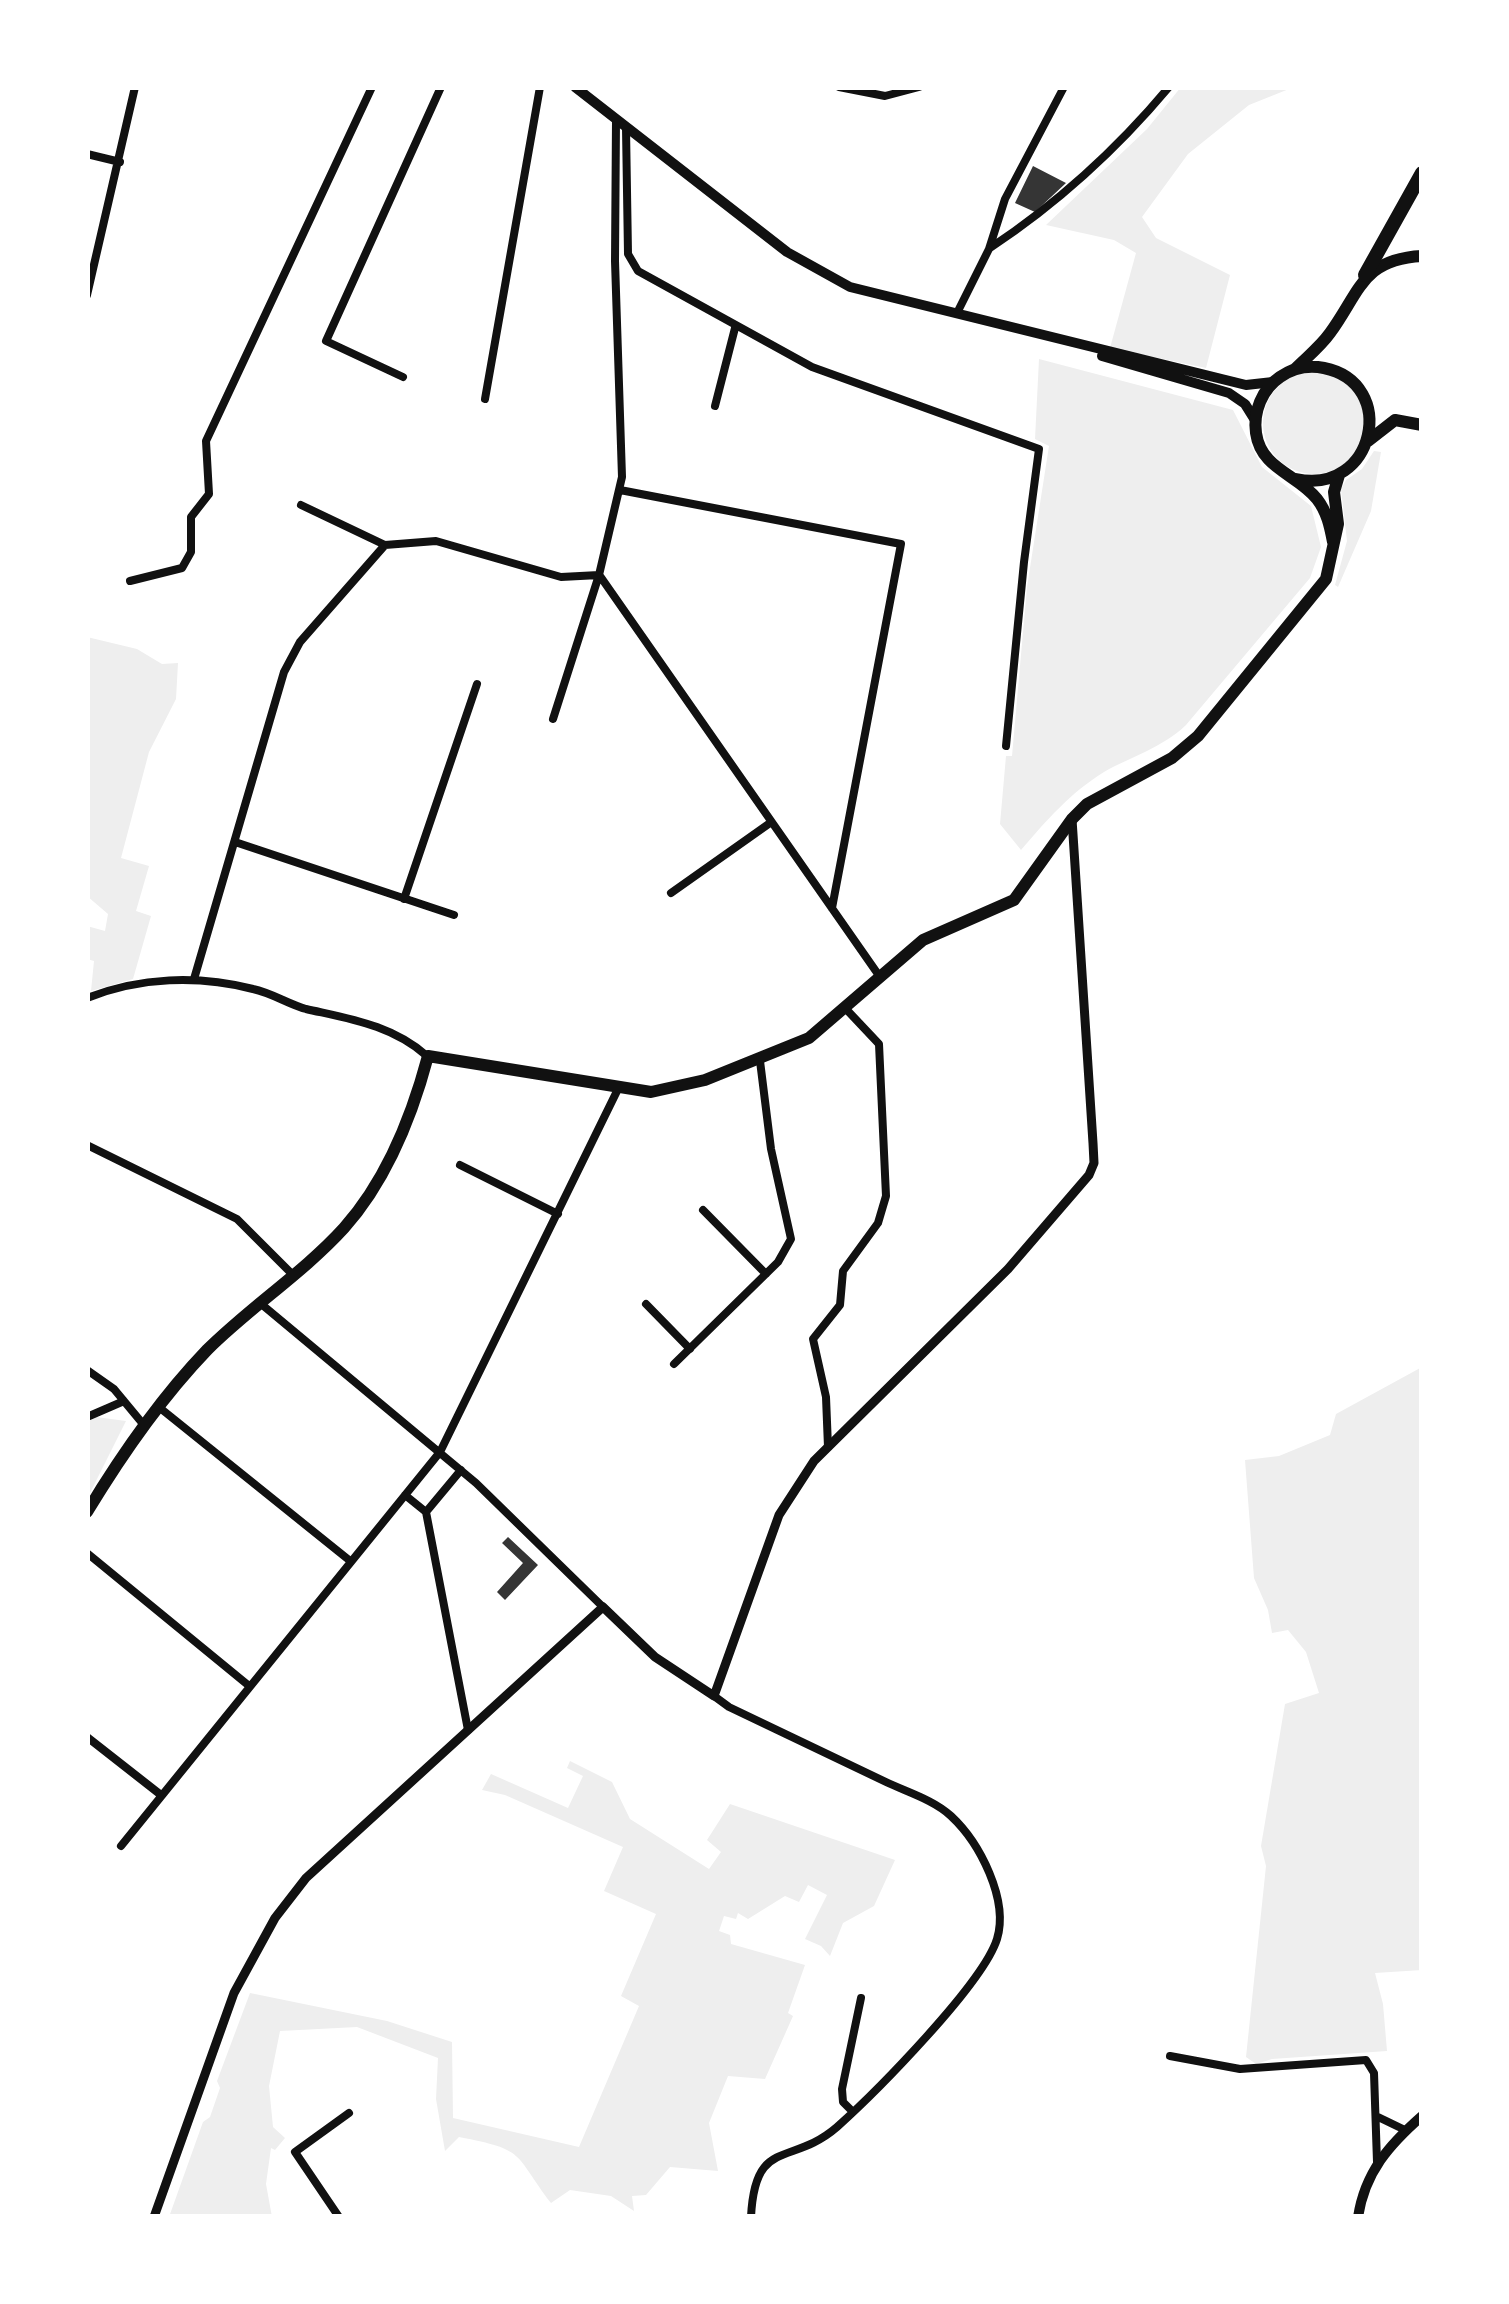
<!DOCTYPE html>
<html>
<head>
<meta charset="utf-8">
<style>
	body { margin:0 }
	#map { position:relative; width:1509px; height:2304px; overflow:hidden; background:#fff; font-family:"Space Grotesk",sans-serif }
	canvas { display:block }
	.frame { position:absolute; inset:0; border:90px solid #fff; pointer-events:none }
</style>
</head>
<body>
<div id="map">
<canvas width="1509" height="2304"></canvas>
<div class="frame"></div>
</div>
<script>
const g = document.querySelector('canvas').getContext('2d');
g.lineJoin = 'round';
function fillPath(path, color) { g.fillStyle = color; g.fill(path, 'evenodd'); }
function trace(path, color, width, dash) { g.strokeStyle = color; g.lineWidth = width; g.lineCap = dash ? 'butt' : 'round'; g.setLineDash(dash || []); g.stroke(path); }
const green = new Path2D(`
	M1181,87H1294L1249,105L1188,154L1142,217L1156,238L1230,275L1206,368L1110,348L1136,253L1114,240L1046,225L1147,129Z
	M1039,359L1233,410L1262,467L1311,506L1321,547L1310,578L1186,725C1162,748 1132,756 1104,772C1070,793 1047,820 1021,850L1000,824L1006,756H1012L1027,587L1049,446L1035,439Z
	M1263 423a51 51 0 1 1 102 0a51 51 0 1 1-102 0Z
	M1374,451L1381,452L1371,511L1338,587L1335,585L1347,541L1341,489L1346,480L1362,469Z
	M87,637L137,649L162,664L178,663L176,699L149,752L121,858L149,866L136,911L151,916L133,979L91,991L94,961L87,959V926L105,931L108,914L87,896Z
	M1422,1367V1970L1375,1973L1383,2004L1387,2051L1272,2059L1256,2064L1246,2057L1266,1866L1261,1846L1285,1704L1319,1693L1306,1652L1288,1630L1272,1633L1268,1610L1254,1578L1245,1460L1279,1456L1330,1435L1336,1414Z
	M96,1417L126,1421L87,1499V1422Z
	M570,1761L612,1782L630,1819L709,1869L721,1852L707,1840L730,1804L895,1860L874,1906L843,1923L830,1956L821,1946L805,1939L827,1895L808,1885L799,1902L785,1896L748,1919L738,1913L736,1919L724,1916L719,1931L730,1935L731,1944L805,1965L788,2013L793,2016L765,2079L728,2076L709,2123L718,2171L670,2167L646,2195L632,2196L634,2211L611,2196L570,2190L551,2203C513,2153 527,2150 459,2137L445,2151L436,2099L438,2058L357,2027L280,2031L269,2086L273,2127L285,2138L275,2150L271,2148L266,2184L272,2217H169L203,2122L210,2117L220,2088L217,2081L250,1993L387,2021L452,2042L453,2118L579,2147L639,2006L621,1996L656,1914L604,1891L623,1847L505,1795L482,1790L491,1774L568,1808L583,1776L567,1768Z`);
const building = new Path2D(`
	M1033,166L1066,183L1035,212L1015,203Z
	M508,1537L538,1565L505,1600L497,1592L523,1563L502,1543Z`);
const minor = new Path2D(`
	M839,87L885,96L919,87
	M626,128L628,254L638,271L812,367L1039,449L1024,562L1006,746
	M87,154L120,162
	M990,248C1058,203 1117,149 1169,87
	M87,295L135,87
	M957,313L989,249L1005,199L1064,87
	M403,377L326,341L441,87
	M485,399L540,87
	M715,406L735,328
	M620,490L901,544L832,908
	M301,505L385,545
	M600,576L880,977
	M130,581L182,568L191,552V517L209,494L206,441L372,87
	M553,719L599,575L622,477L615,261L616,120
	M235,842L454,915
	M671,893L770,823
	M404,899L477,684
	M194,979L284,672L300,642L385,545L436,541L561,577L599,575
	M87,998C140,977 198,975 253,989C272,993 288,1004 306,1009C350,1019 392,1025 427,1056
	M87,1145L237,1219L292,1274
	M460,1165L558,1214
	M703,1210L766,1274
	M260,1303L476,1483L603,1607
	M646,1304L690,1349
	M674,1364L778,1262L791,1239L771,1149L760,1061
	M87,1370L114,1389L143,1424
	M160,1408L349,1560
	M87,1417L124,1401
	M828,1447L826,1397L813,1339L840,1305L843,1271L878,1223L886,1196L879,1044L846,1009
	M405,1495L426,1512L461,1470
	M426,1512L468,1730
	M87,1553L248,1685
	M714,1696L729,1707C781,1732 834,1757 886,1782C907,1792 934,1800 951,1816C980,1843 1009,1900 997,1939C983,1984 875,2093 837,2127C791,2167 755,2136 751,2217
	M87,1737L161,1795
	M121,1846L440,1452L618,1089
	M1170,2056L1240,2069L1366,2060L1374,2073L1377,2162
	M852,2111L843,2102L842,2089L861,1998
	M1376,2116L1405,2130
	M339,2217L295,2152L349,2113`);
const tertiary = new Path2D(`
	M154,2217L234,1993L275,1918L306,1878L603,1607L655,1657L714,1696L779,1515L814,1461L1008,1269L1089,1175L1094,1163L1093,1143L1072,819`);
const secondary = new Path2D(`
	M575,87L787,252L850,287L1246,385L1273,382
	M1102,356L1229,393L1245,404L1255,420
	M1358,2217C1365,2172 1389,2145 1422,2116`);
const primary = new Path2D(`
	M1295,369C1307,357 1320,347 1330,333C1360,292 1362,259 1422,256
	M1368,441L1395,420L1422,425
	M1296,479C1375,496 1399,383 1324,368C1309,365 1293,368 1280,377C1262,389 1253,412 1256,433C1261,469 1297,474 1317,499C1327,512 1330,526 1333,542
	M87,1512C122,1454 160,1399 207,1350C250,1307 303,1273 344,1228C386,1181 412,1116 428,1056L651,1092L705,1080L809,1038L923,940L1014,900L1072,819L1087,804L1172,758L1198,736L1326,579L1338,524L1334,492L1339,475`);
const motorway = new Path2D(`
	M1365,275L1422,173`);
fillPath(green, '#eee');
fillPath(building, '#353535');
trace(minor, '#111', 8);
trace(tertiary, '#111', 9);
trace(secondary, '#111', 10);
trace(primary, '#111', 12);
trace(motorway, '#111', 14);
</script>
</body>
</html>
